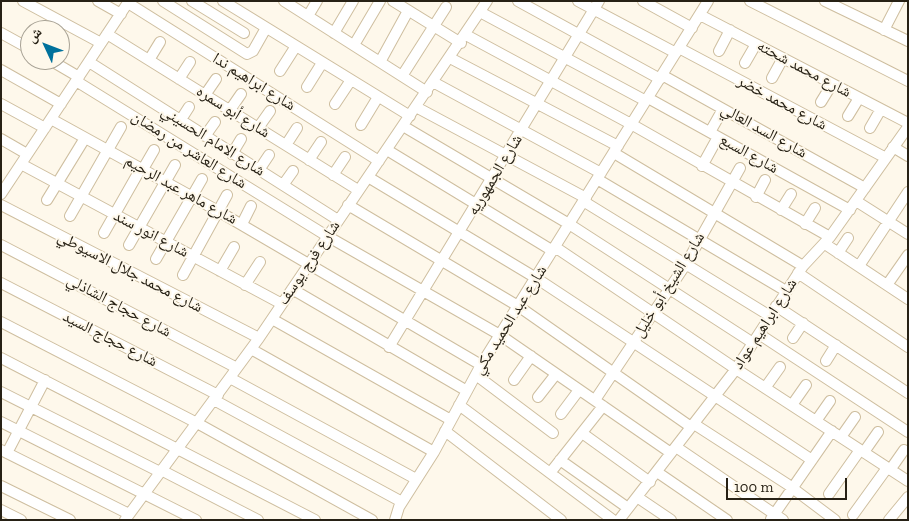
<!DOCTYPE html>
<html>
<head>
<meta charset="utf-8">
<style>
	body { margin:0 }
	#map { position:relative; width:909px; height:521px; overflow:hidden; background:#fef8eb; font-family:"Zilla Slab","Noto Naskh Arabic",serif }
	canvas { display:block }
	.frame { position:absolute; inset:0; border:2px solid #272115; pointer-events:none }
	.north { position:absolute; left:20px; top:20px; width:50px; height:50px; box-sizing:border-box; background:#fef8eb; border:1px solid #a8a295; border-radius:50%; rotate:313deg; font-size:14px; font-weight:700; line-height:20px; text-align:center; color:#272115 }
	.north::after { content:''; display:block; margin:auto; width:18px; height:22px; background:#00719c; clip-path:polygon(50% 0,100% 100%,50% 72%,0 100%) }
	.scale { position:absolute; left:726px; top:478px; width:121px; height:22px; box-sizing:border-box; border:2px solid #272115; border-top:0; padding-left:6px; font-size:15px; line-height:18px; white-space:nowrap; color:#272115; -webkit-text-stroke:4px #fef8eb; paint-order:stroke }
</style>
</head>
<body>
<div id="map">
<canvas width="909" height="521"></canvas>
<div class="frame"></div>
<div class="north">ش</div>
<div class="scale">100 m</div>
</div>
<script>
const g = document.querySelector('canvas').getContext('2d');
g.lineJoin = 'round';
function trace(path, color, width, dash) { g.strokeStyle = color; g.lineWidth = width; g.lineCap = dash ? 'butt' : 'round'; g.setLineDash(dash || []); g.stroke(path); }
function label(font, color, halo, rows, align = 'center') {
  g.font = font + ' "Zilla Slab","Noto Naskh Arabic",serif'; g.lineWidth = 4; g.setLineDash([]); g.textBaseline = 'middle'; g.strokeStyle = halo; g.fillStyle = color; for (const [text, x, y, turn = 0] of rows) {
    g.save(); g.translate(x, y); g.rotate((+turn || 0) * Math.PI / 180); g.textAlign = isNaN(turn) ? turn : align; if (halo) g.strokeText(text, 0, 0); g.fillText(text, 0, 0); g.restore();
  }
}
const street = new Path2D(`
	M23,1L101,43
	M98,1L121,14
	M163,1L247,54L253,51L266,28
	M192,1L244,33
	M223,1L410,116
	M284,1L427,92
	M393,1L461,43
	M518,1L660,79
	M578,1L676,53
	M643,1L692,28
	M750,1L908,81
	M825,1L908,41
	M128,3L379,161
	M480,12L646,101
	M700,15L908,123
	M308,16L317,1
	M884,30L899,1
	M1,33L30,49
	M334,33L353,1
	M107,34L358,190
	M466,35L631,124L830,237
	M354,45L380,1
	M679,48L886,158
	M719,51L730,30
	M450,58L618,146
	M50,60L79,77
	M149,60L160,42
	M89,62L338,220
	M380,62L408,11
	M745,63L756,44
	M1,70L61,104
	M280,71L296,46
	M662,75L865,188
	M402,76L446,7
	M772,78L783,58
	M179,79L190,62
	M76,81L327,236L500,335L671,453
	M433,82L601,173
	M307,87L322,63
	M205,95L216,79
	M648,98L850,210
	M821,102L832,84
	M1,104L45,128
	M335,104L351,80
	M416,107L586,198
	M230,110L241,94
	M848,116L859,98
	M51,119L218,211L481,365
	M180,121L189,107
	M361,125L378,97
	M403,126L569,224L753,343
	M258,128L270,111
	M870,128L881,109
	M710,132L723,109
	M205,136L215,122
	M1,139L27,154
	M286,145L297,128
	M893,147L908,156
	M387,150L553,251
	M614,153L803,266
	M232,154L241,139
	M309,160L321,142
	M21,164L282,304
	M702,166L718,137
	M143,169L154,150
	M259,170L269,155
	M333,175L345,157
	M368,177L536,278L812,460
	M597,179L786,291
	M283,185L293,171
	M1,194L129,1
	M756,197L765,180
	M47,200L85,138
	M583,201L770,316
	M856,201L908,234
	M1,205L259,338
	M348,205L518,306L691,427
	M781,210L791,194
	M70,216L121,127
	M242,224L251,206
	M805,224L815,208
	M104,233L141,168
	M825,244L908,299
	M1,245L237,368
	M129,245L175,165
	M555,247L736,369L908,481
	M838,253L848,238
	M156,259L202,179
	M859,266L908,192
	M220,271L234,247
	M798,273L908,347
	M183,275L227,195
	M1,283L218,395
	M245,285L260,262
	M887,285L908,255
	M292,289L467,391
	M776,306L908,393
	M272,319L451,420
	M1,322L197,423L372,520
	M759,334L908,432
	M793,338L803,323
	M389,347L599,1
	M251,349L434,452
	M1,358L315,520
	M826,361L836,345
	M476,375L553,433
	M230,378L416,479
	M514,380L531,356
	M765,388L780,367
	M1,392L160,472
	M538,397L556,374
	M214,400L402,502
	M595,400L686,264L740,168
	M459,405L613,520
	M792,405L806,385
	M561,414L579,390
	M816,421L830,401
	M1,422L196,520
	M694,424L787,484L835,520
	M445,431L561,520
	M582,433L650,482
	M841,437L855,417
	M676,447L783,520
	M1,450L129,514
	M864,452L878,432
	M7,453L45,380
	M560,460L628,508
	M161,470L258,520
	M890,470L904,450
	M657,472L727,520
	M550,473L603,406
	M1,486L70,520
	M829,494L860,450
	M637,497L671,520
	M1,510L21,520
	M853,515L887,468
	M771,519L832,431
	M125,520L259,338L487,1
	M395,520L399,507L434,452L481,365L708,1
	M619,520L736,369L803,266L830,237L908,127
	M889,520L908,497`);
const streetNames = [
	["شارع محمد شحته",804,69,28],
	["شارع ابراهيم ندا",254,82,32],
	["شارع محمد خضر",782,103,28],
	["شارع أبو سمره",233,112,32],
	["شارع السد العالي",764,131,29],
	["شارع الامام الحسيني",213,141,32],
	["شارع العاشر من رمضان",189,150,32],
	["شارع السبع",749,154,29],
	["شارع الجمهوريه",495,175,-59],
	["شارع ماهر عبد الرحيم",181,190,29],
	["شارع انور سند",151,234,28],
	["شارع فرج يوسف",309,263,-56],
	["شارع محمد جلال الاسيوطي",130,272,27],
	["شارع الشيخ أبو خليل",669,285,-58],
	["شارع حجاج الشاذلي",119,306,28],
	["شارع عبد الحميد مكي",510,320,-58],
	["شارع ابراهيم عواد",765,324,-57],
	["شارع حجاج السيد",110,339,27]
];
trace(street, '#cebe9f', 12);
trace(street, '#fff', 10);
label('16px', '#272115', '#fef8eb', streetNames);
</script>
</body>
</html>
